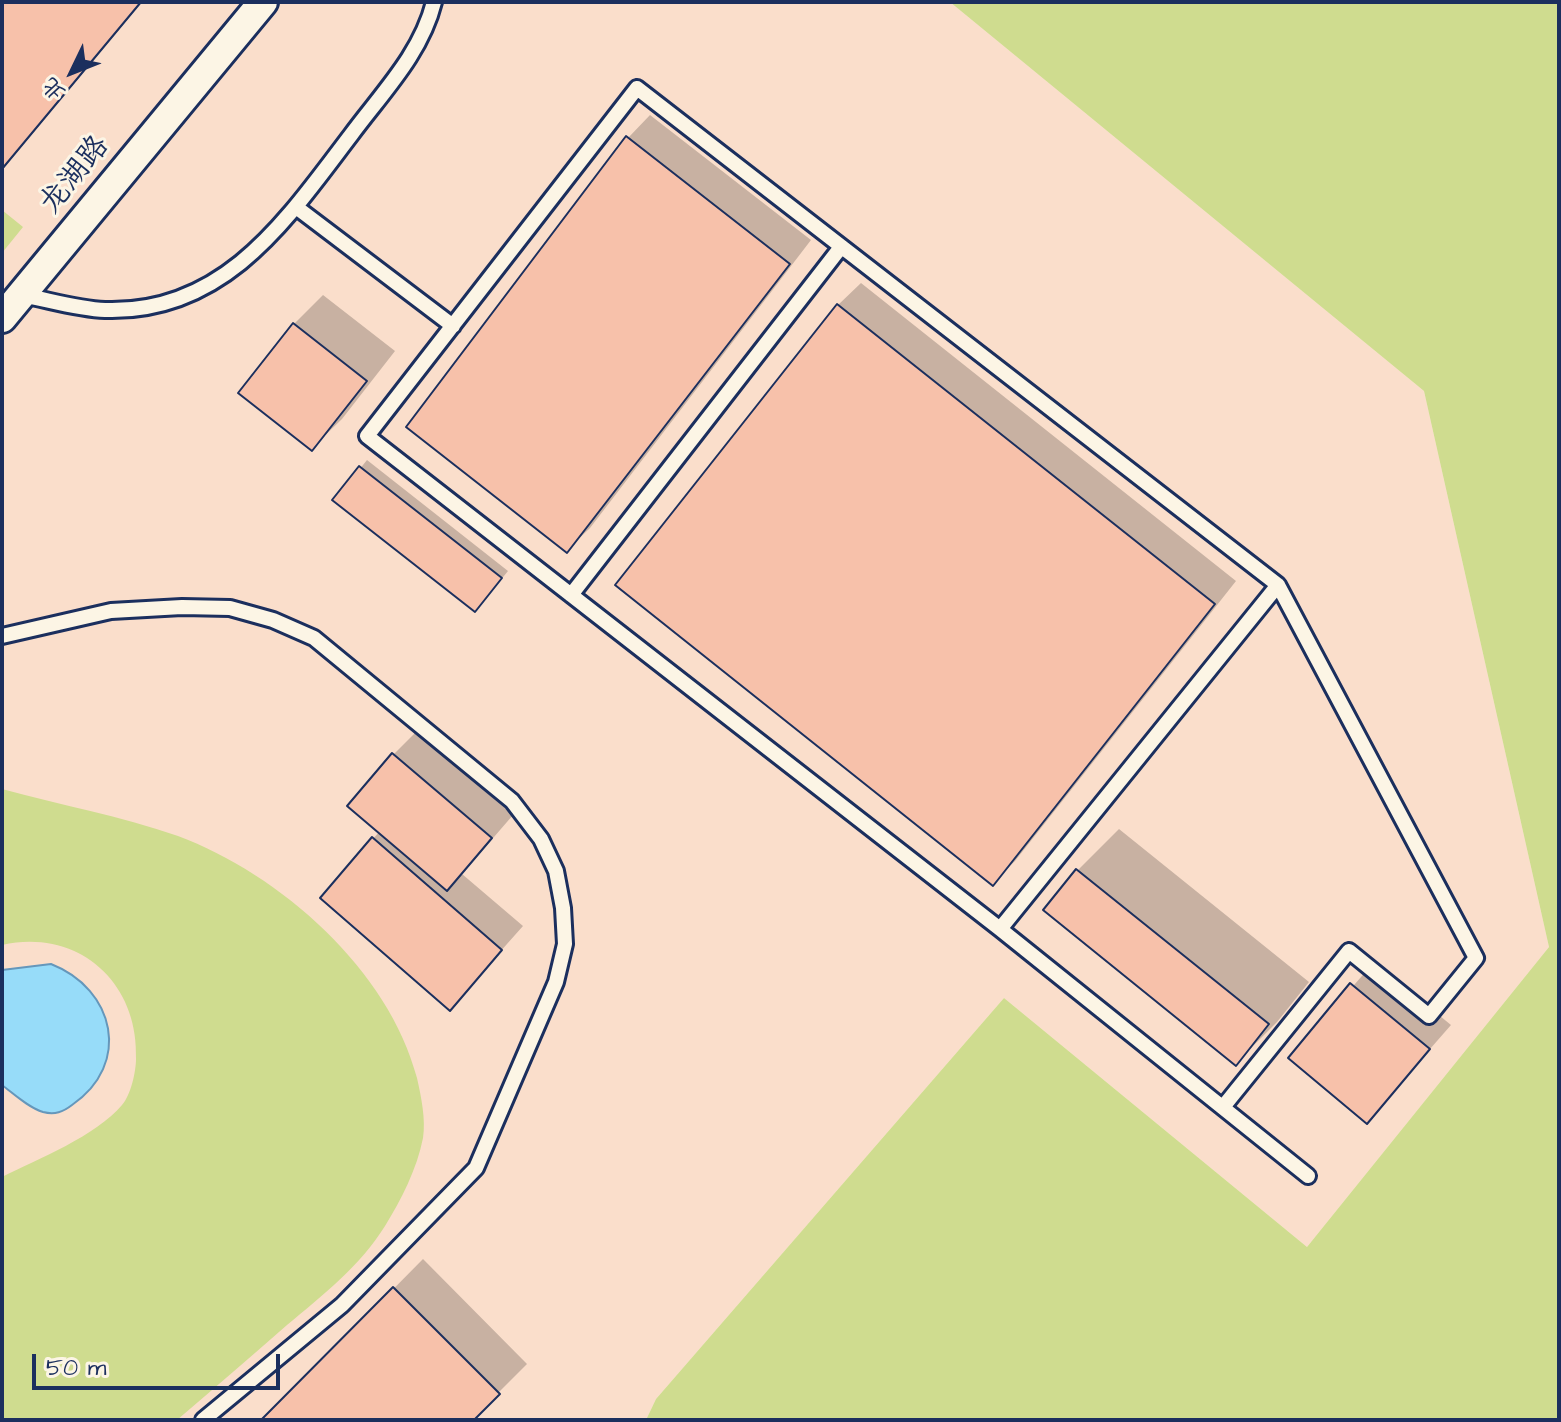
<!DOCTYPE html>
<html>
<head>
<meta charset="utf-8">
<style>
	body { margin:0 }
	#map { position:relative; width:1561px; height:1422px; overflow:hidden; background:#fbebd9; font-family:"Architects Daughter","LXGW WenKai TC",sans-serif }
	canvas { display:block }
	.frame { position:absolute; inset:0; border:4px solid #1b2f5e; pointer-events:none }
	.north { position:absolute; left:32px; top:32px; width:80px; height:80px; -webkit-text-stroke:6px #fcf5e5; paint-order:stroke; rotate:227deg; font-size:22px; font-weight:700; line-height:32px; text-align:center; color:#1b2f5e }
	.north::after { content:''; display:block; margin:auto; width:28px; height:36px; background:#1b2f5e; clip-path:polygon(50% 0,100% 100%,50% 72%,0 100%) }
	.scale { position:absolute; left:32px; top:1354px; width:248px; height:36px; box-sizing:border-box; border:4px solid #1b2f5e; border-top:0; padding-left:10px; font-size:24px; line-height:28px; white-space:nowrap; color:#1b2f5e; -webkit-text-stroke:6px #fcf5e5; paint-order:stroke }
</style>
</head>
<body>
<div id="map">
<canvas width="1561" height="1422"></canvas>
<div class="frame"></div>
<div class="north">北</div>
<div class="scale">50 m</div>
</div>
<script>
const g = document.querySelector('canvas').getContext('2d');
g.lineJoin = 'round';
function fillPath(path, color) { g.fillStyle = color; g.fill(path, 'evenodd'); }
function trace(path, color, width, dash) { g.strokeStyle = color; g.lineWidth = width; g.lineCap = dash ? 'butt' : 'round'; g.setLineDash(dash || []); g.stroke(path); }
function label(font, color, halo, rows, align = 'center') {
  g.font = font + ' "Architects Daughter","LXGW WenKai TC",sans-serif'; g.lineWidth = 6; g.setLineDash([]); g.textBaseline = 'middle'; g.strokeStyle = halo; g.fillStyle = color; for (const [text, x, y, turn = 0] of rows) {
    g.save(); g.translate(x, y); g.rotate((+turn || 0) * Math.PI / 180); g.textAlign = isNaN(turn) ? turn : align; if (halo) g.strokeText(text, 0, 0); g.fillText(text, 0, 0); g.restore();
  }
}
const built = new Path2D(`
	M2,2H950L1424,391L1549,947L1307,1247L1004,998L656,1399L646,1420H2Z`);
const green = new Path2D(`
	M950,2H1559V1420H646L656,1399L1004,998L1307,1247L1549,947L1424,391Z
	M2,210L23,227L2,253Z
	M2,789C60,805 121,816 178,836C280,874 389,970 417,1078C421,1096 426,1119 423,1138C417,1169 401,1200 385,1226C360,1266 323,1295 287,1325C251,1357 214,1388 177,1420H2V1177C38,1159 96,1136 122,1105C131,1095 136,1071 136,1059C139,982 78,928 2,945Z`);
const water = new Path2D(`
	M51,964C115,989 132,1064 72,1105C63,1112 55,1115 43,1112C29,1108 14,1094 2,1085V970Z`);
const shadow = new Path2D(`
	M2,2H142L2,170Z
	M650,115L811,240L590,528L567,550L628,138Z
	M861,283L1236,581L1015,861L993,883L838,305Z
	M323,295L395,351L342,419L312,448L294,324Z
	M367,460L508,571L482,603L335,500Z
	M416,732L513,815L462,874L523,926L450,1008L373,839L380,831L394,754Z
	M1119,829L1309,982L1277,1022L1236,1063L1046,910L1078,870Z
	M1374,962L1451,1025L1367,1121L1291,1058Z
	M423,1259L527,1364L471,1420H264Z`);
const building = new Path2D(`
	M2,2H141L2,169Z
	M626,136L790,264L567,553L406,427Z
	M837,304L1215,604L993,886L615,585Z
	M293,323L367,381L312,451L238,393Z
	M359,466L502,578L475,612L332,500Z
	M392,753L492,838L447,891L347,806Z
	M372,837L502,950L450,1011L320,898Z
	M1076,869L1269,1024L1236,1066L1043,910Z
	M1350,983L1430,1049L1367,1124L1288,1058Z
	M393,1287L500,1394L474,1420H261Z`);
const lane = new Path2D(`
	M296,207L453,326
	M22,295C49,300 78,309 105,310C225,314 287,219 351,135C382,93 421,54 434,2
	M571,595L841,247
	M2,636L111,611L182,607L230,608L273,620L314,638L512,801L541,839L556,871L563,908L565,944L556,982L476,1168L342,1305L203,1420
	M1000,929L1278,585L637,88L367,436L1000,929L1308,1176
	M1223,1107L1349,951L1429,1016L1476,958L1278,585`);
const street = new Path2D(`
	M2,318L263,2`);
const streetNames = [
	["龙湖路",76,176,-51]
];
fillPath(built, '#fadecb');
fillPath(green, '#cfdc8f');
fillPath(water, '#97dcf9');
trace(water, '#6597bb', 2);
fillPath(shadow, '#0003');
fillPath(building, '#f7c1aa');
trace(building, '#1b2f5e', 2);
trace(lane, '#1b2f5e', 20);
trace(street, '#1b2f5e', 34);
trace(lane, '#fcf5e5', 14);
trace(street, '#fcf5e5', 28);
label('30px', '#1b2f5e', '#fcf5e5', streetNames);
</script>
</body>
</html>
